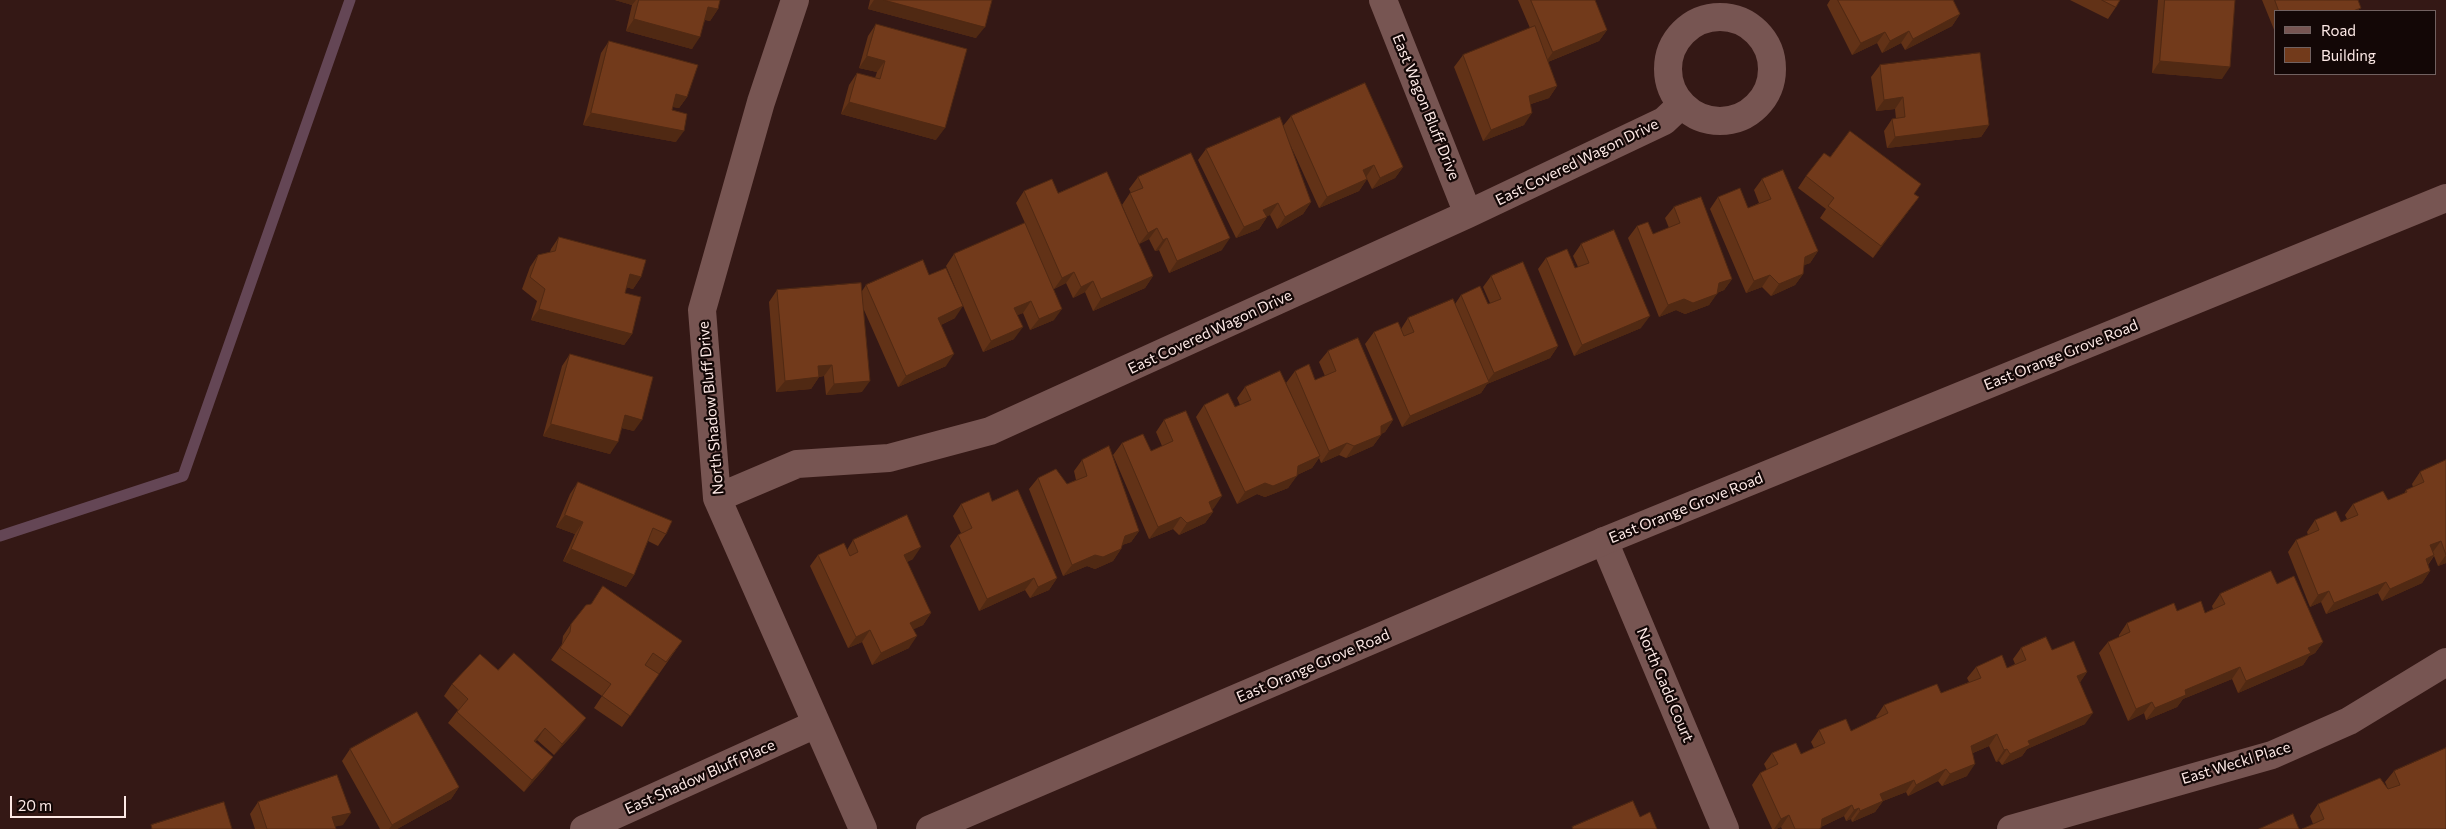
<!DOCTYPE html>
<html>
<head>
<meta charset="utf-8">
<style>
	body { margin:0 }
	#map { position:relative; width:2446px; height:829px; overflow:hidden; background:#341815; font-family:Commissioner,sans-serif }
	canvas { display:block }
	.legend { position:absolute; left:2274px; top:10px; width:162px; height:65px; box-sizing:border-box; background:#130706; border:1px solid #716160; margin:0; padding:6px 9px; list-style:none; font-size:15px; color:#fde9e6 }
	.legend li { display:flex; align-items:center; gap:10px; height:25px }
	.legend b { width:25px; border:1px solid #716160 }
	.scale { position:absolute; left:10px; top:796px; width:116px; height:22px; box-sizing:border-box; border:2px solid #fde9e6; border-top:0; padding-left:6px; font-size:15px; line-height:18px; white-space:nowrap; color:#fde9e6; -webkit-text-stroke:4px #130706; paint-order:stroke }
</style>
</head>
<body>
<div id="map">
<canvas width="2446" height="829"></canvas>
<ul class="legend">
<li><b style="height:6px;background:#775552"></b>Road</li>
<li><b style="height:14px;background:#723a1b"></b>Building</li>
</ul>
<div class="scale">20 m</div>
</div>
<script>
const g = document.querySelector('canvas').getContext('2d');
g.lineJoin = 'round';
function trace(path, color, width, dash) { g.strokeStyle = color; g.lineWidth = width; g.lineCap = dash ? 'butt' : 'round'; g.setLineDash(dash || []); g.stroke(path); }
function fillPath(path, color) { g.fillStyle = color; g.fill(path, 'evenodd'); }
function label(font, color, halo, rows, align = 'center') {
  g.font = font + ' Commissioner,sans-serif'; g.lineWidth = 4.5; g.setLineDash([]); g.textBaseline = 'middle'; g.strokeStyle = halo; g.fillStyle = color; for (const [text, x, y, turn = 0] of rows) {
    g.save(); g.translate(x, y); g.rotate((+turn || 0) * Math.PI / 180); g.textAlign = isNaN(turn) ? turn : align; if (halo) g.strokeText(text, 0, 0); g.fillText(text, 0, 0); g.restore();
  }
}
const stream = new Path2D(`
	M0,536L183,476L350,0`);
const street = new Path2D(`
	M795,0L761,102L702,310L717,498L863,829
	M1383,0L1468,214
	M1668 69a52 52 0 1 1 104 0a52 52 0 1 1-104 0Z
	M717,498L797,464L889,458L990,431L1468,214L1664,121L1681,105
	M1604,541L1725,829
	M584,829L816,724
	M2011,829L2272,755L2349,721L2446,662`);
const secondary = new Path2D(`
	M930,829L1604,541L2446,198`);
const wall = new Path2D(`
	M615,0H720L718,9L710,21L705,20L692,49L626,31L632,5Z
	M870,0H992L976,38L868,9Z
	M1518,0H1595L1607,30L1599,41L1548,62L1557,86L1549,98L1531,104L1524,125L1483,141L1454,67L1463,55L1530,28Z
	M1830,0H1953L1960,14L1952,26L1905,50L1901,43L1882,53L1877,43L1852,55L1827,5Z
	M2070,0H2120L2116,7L2108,19Z
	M2158,0H2235L2222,79L2152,73Z
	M2262,0H2358L2359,11H2275V32Z
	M876,24L936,140L841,114L849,85L857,73L875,78L877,72L859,68L868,36Z
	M609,41L687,97L679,108L673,107L672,110L676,142L583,125L601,53Z
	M1880,65L1989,125L1981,137L1887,148L1884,131L1892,119H1896L1895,109L1876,111L1871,77Z
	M1291,116L1403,167L1395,178L1372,189L1367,179L1359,191L1319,208L1289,142L1311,202L1303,214L1277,229L1270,215L1267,216V217L1259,229L1236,238L1198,160L1206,149L1283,126Z
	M1830,157L1914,194L1919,197L1873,258L1820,218L1826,209L1798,188L1806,176Z
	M1138,177L1222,250L1169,273L1159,250L1155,251L1149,239L1139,244L1122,205L1130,193H1131L1129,189Z
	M1762,179L1818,251L1810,263L1804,265L1803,274L1795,285L1771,296L1762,287L1746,293L1710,209L1718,197L1748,208L1759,203L1754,190Z
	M1024,191L1058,193L1153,276L1145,288L1093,311L1085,292L1073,298L1066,283L1054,289V320L1030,330L1023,313L1017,315L1014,339L983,352L946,266L954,254L1025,223L1016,203Z
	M1674,207L1732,279L1724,290L1717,293L1709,305L1685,314L1676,310L1659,317L1628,238L1637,226L1653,234L1669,228L1665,218Z
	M559,237L641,277L633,289L626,287L625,293L632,334L624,345L531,320L537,301L522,289L530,267L538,255L550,252L551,249Z
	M1581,244L1641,328L1574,356L1538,269L1546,258L1575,268L1578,267L1573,256Z
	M929,275L955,318L941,325L946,366L898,387L864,310L862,392L826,395L824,376L819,377L811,389L776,392L769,302L777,290L862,291L866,285Z
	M1491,276L1558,346L1550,358L1487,384L1481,393L1402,427L1365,344L1374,332L1401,329L1408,318L1455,304L1461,295L1488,304L1490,303L1483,287Z
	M1328,351L1393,420L1385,432L1381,434V435L1373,446L1346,458L1339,455L1321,463L1319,458L1312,468L1297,475L1288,488L1265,497L1257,494L1237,504L1196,417L1204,405L1235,407L1240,405L1237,398L1245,387L1296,405L1286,383L1295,371L1315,380L1325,376L1319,362Z
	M570,354L634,431L622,428L610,454L543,436L562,366Z
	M1164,420L1214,508L1212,509L1213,512L1205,523L1179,535L1173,529L1149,539L1113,455L1122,443L1151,451L1162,446L1156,432Z
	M1082,460L1139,531L1131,542L1122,545L1121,549L1113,561L1095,569L1087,566L1063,576L1029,489L1038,478L1067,484L1076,480L1074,471Z
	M2446,460V563L2438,566L2434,556L2428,565L2430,571L2422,583L2382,601L2378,593L2326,614L2321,602L2310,607L2288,552L2296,540L2308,535L2307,532L2315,520L2341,522L2347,519L2345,515L2353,504L2388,500L2404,494L2406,490L2413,487L2412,484L2420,472Z
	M578,482L666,534L658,546L648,541L634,575L626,587L563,561L575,534L556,527L570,494Z
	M992,501L1057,578L1049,590L1030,598L1025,590L979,611L950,546L958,535L961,533L953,516L961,504Z
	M853,540L913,559L907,562L931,613L923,625L913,629L909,648L872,665L862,642L848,648L810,566L818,555L847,550Z
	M2277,584L2323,642L2315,653L2309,656L2303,665L2238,693L2232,679L2183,699L2177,707L2146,720L2144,713L2128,721L2099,653L2108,642L2119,637V635L2127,623L2177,611L2205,613L2213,609L2212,606L2220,594Z
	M571,624L682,641L622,727L594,708L602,696L551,660L562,644L563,636Z
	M2021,648L2052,650L2087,672L2080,682L2085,724L2027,749L2022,756L2002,765L1999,761L1996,762L1989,746L1973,753L1967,776L1942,786L1938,781L1908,796L1906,792L1883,801L1875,812L1852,822L1851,819L1846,821L1844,816L1821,827L1820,829H1782L1781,827L1776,829H1772L1752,785L1760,773L1767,770L1764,764L1772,753L1801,754L1814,748L1811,742L1819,730L1851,731L1877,718L1876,717L1884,705L1941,693L1969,682L1967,678L1976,667L2007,668L2015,664L2013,659Z
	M498,670L577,730L554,755L537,740L535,742L544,769L524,792L448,723L458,710L444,696L452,684Z
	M350,749L459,787L451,799L397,829H380L342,761Z
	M2394,771L2446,829L2313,824L2310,816L2318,804L2388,789L2385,782Z
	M258,802L343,825L335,826L336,829H255L250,814Z`);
const shadedWall = new Path2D(`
	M615,0H636L632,5Z
	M874,0H884L985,27L976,38L868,9Z
	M708,7L718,9L710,21L700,18Z
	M1960,14L1952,26L1905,50L1913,39Z
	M634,19L700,37L692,49L626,31Z
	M1607,30L1599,41L1545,63L1553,52Z
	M1909,31L1901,43L1882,53L1890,41Z
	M1885,32L1877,43L1852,55L1861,43Z
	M867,56L885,61L877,72L859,68Z
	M2160,61L2230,67L2222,79L2152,73Z
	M1557,86L1549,98L1521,107L1529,96Z
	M676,94L687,97L679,108L668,106Z
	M1903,97L1895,109L1876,111L1884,100Z
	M849,102L945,128L936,140L841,114Z
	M591,113L684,131L676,142L583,125Z
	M1532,113L1524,125L1483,141L1491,130Z
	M1989,125L1981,137L1887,148L1895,137Z
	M1374,165L1366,177L1363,170Z
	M1403,167L1395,178L1372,189L1380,178Z
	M1367,179L1359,191L1319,208L1327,197Z
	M1919,197L1910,209L1873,258L1881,246Z
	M1311,202L1303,214L1277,229L1285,217Z
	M1278,203L1270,215L1254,222L1263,210Z
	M1267,217L1259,229L1236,238L1244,227Z
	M1157,228L1149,239L1139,244L1148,233Z
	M1167,238L1159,250L1155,251L1163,240Z
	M1230,238L1222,250L1169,273L1177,261Z
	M1818,251L1810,263L1797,268L1805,257Z
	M1074,272L1066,283L1054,289L1062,278Z
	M630,274L641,277L633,289L622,286Z
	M1803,274L1795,285L1771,296L1779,284Z
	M1770,275L1762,287L1746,293L1754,281Z
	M1153,276L1145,288L1093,311L1101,299Z
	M1732,279L1724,290L1710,295L1719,283Z
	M1093,281L1085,292L1073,298L1081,287Z
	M1717,294L1709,305L1685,314L1676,310L1659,317L1668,305L1684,299Z
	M1031,301L1023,313L1006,320L1014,308Z
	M963,306L955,318L930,330L938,318Z
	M539,309L632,334L624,345L531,320Z
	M1062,309L1054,320L1030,330L1039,319Z
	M1650,316L1641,328L1574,356L1582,345Z
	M1023,327L1014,339L983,352L991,341Z
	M1558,346L1550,358L1487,384L1481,393L1402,427L1410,416L1487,382L1494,373Z
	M954,354L946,366L898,387L906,376Z
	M832,365L824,376L810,378L818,366Z
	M819,377L811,389L776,392L785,381Z
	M870,381L862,392L826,395L834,384Z
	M625,415L642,420L634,431L617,427Z
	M1393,420L1385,432L1373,438L1381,426Z
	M551,424L618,442L610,454L543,436Z
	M1381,435L1373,446L1346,458L1354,446Z
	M1347,443L1339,455L1321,463L1329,451Z
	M1320,456L1312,468L1290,478L1298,466Z
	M1297,476L1288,488L1265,497L1257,494L1237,504L1245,492L1265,483Z
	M1222,496L1214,508L1201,513L1209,502Z
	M1213,512L1205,523L1179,535L1187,523Z
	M565,515L583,522L575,534L556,527Z
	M1181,517L1173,529L1149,539L1158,527Z
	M1139,531L1131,542L1116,547L1125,536Z
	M2441,541L2432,553L2430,545Z
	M921,547L913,559L896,567L904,555Z
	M571,549L634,575L626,587L563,561Z
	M1121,549L1113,561L1095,569L1087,566L1063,576L1072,565L1095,555Z
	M2434,555L2426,567V559Z
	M2446,555V563L2438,566Z
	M2430,571L2422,583L2382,601L2390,589Z
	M1034,578L1025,590L979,611L987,599Z
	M1057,578L1049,590L1030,598L1038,587Z
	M2386,582L2378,593L2326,614L2334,603Z
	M2329,591L2321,602L2310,607L2318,595Z
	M931,613L923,625L902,635L910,623Z
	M870,630L862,642L848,648L856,637Z
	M917,636L909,648L872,665L881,653Z
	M2323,642L2315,653L2309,656L2303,665L2238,693L2246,681L2308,648Z
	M2240,667L2232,679L2183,699L2177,707L2146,720L2155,708L2185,690Z
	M2087,672L2079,684L2077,676Z
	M2152,702L2144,713L2128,721L2136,709Z
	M2093,713L2085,724L2027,749L2022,756L2002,765L2010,754L2028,741Z
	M586,718L577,730L554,755L562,744Z
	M545,728L537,740L526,752L534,741Z
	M1997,734L1989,746L1963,757L1971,746Z
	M2007,749L1999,761L1996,762L2004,750Z
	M553,757L544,769L524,792L532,780Z
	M1975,764L1967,776L1942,786L1950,774Z
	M1946,769L1938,781L1908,796L1916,785Z
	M1914,780L1906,792L1883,801L1875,812L1852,822L1860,811L1880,794Z
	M459,787L451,799L397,829H389L392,825Z
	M1852,805L1844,816L1816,829L1822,819Z
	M1859,808L1851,819L1846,821L1854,810Z
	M351,813L343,825L324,829L332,817Z
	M1789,815L1781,827L1776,829H1774L1781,819Z`);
const building = new Path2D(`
	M639,0H720L718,9L708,7L700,37L634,19Z
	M884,0H992L985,27Z
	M1531,0H1595L1607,30L1553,52Z
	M1838,0H1953L1960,14L1913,39L1909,31L1890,41L1885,32L1861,43Z
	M2102,0H2120L2116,7Z
	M2165,0H2235L2230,67L2160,61Z
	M2275,0H2358L2361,8L2353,11H2279Z
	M876,24L967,49L945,128L849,102L857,73L880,79L885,61L867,56Z
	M1535,26L1557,86L1529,96L1532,113L1491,130L1463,55Z
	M609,41L698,65L687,97L676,94L672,110L687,114L684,131L591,113Z
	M1980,53L1989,125L1895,137L1892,119L1905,117L1903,97L1884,100L1880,65Z
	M1365,83L1403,167L1380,178L1374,165L1363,170L1367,179L1327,197L1291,116Z
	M1280,117L1311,202L1285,217L1278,203L1263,210L1267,217L1244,227L1206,149Z
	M1850,131L1921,184L1914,194L1919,197L1881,246L1828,206L1834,198L1806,176L1824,153L1830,157Z
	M1191,153L1230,238L1177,261L1167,238L1163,240L1157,228L1148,233L1130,193L1143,188L1138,177Z
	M1783,170L1818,251L1805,257L1803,274L1779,284L1770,275L1754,281L1718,197L1740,188L1748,208L1771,199L1762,179Z
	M1107,172L1153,276L1101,299L1093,281L1081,287L1074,272L1062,278L1024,191L1052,179L1058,193Z
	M1701,197L1732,279L1719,283L1717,294L1693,303L1684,299L1668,305L1637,226L1648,222L1653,234L1680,223L1674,207Z
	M1025,223L1062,309L1039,319L1031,301L1014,308L1023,327L991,341L954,254Z
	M1614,230L1650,316L1582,345L1546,258L1567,249L1575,268L1589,263L1581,244Z
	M559,237L646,260L641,277L630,274L625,293L641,297L632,334L539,309L545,289L530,277L538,255L555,251Z
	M923,260L929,275L946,268L963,306L938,318L954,354L906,376L866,285Z
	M1523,262L1558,346L1494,373L1461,295L1480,286L1488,304L1501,299L1491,276Z
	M861,283L870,381L834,384L832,365L818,366L819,377L785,381L777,290Z
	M1453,299L1489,382L1410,416L1374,332L1398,322L1404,336L1414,332L1408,318Z
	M1358,338L1393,420L1381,426V435L1354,446L1347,443L1329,451L1295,371L1309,364L1315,380L1336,371L1328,351Z
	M570,354L653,377L642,420L625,415L618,442L551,424Z
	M1280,371L1320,456L1298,466L1297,476L1273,486L1265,483L1245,492L1204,405L1228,393L1235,407L1251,400L1245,387Z
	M1186,411L1222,496L1209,502L1213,512L1187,523L1181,517L1158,527L1122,443L1143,434L1151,451L1173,441L1164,420Z
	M1109,446L1139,531L1125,536L1121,549L1103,557L1095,555L1072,565L1038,478L1056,469L1067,484L1087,476L1082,460Z
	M2446,460V555L2441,541L2430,545L2434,555L2426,559L2430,571L2390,589L2386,582L2334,603L2329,591L2318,595L2296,540L2319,530L2315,520L2336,511L2341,522L2358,515L2353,504L2383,491L2388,500L2407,492L2406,490L2424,482L2420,472Z
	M578,482L672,521L666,534L653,528L634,575L571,549L583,522L565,515Z
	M1018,490L1057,578L1038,587L1034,578L987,599L958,535L972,528L961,504L989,492L992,501Z
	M907,515L921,547L904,555L931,613L910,623L917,636L881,653L870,630L856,637L818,555L844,543L850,556L858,552L853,540Z
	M2271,571L2277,584L2294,576L2323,642L2308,648L2311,653L2246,681L2240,667L2185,690L2186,695L2155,708L2152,702L2136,709L2108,642L2130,632L2127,623L2174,603L2177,611L2201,601L2205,613L2225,604L2220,594Z
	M603,586L682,641L666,662L653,653L645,665L659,674L630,716L602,696L611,684L560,648L570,632L571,624L586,605L591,604Z
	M2046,637L2052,650L2074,641L2087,672L2077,676L2093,713L2028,741L2030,745L2010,754L2007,749L2004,750L1997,734L1971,746L1975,764L1950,774L1946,769L1916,785L1914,780L1880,794L1883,801L1860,811L1859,808L1854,810L1852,805L1822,819L1821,828L1819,829H1795L1789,815L1781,819L1760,773L1778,764L1772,753L1796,743L1801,754L1825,743L1819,730L1846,719L1851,731L1888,713L1884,705L1937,684L1941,693L1981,678L1976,667L2002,655L2007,668L2026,660L2021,648Z
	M514,653L586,718L562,744L545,728L534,741L553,757L532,780L457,712L468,699L452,684L480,654L498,670Z
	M417,712L459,787L392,825L350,749Z
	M2446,748V829H2302L2324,819L2318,804L2380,778L2388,789L2400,785L2394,771Z
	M337,775L351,813L332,817L336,829H267L258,802Z
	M1633,801L1640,817L1650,812L1657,829H1573L1572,827Z
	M224,802L232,829H152L151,825Z
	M2293,814L2299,829H2259Z`);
const streetNames = [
	["East Wagon Bluff Drive",1426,107,68],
	["East Covered Wagon Drive",1577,162,-26],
	["East Covered Wagon Drive",1210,332,-25],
	["East Orange Grove Road",2061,355,-22],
	["North Shadow Bluff Drive",711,408,-95],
	["East Orange Grove Road",1686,508,-22],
	["East Orange Grove Road",1313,666,-23],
	["North Gadd Court",1665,685,67],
	["East Weckl Place",2236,763,-17],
	["East Shadow Bluff Place",700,777,-24]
];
trace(stream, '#644655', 11);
trace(street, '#775552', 28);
trace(secondary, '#775552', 28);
fillPath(wall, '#623217');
fillPath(shadedWall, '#502913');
fillPath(building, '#723a1b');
trace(building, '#502913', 1);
label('15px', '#fde9e6', '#130706', streetNames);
</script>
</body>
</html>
